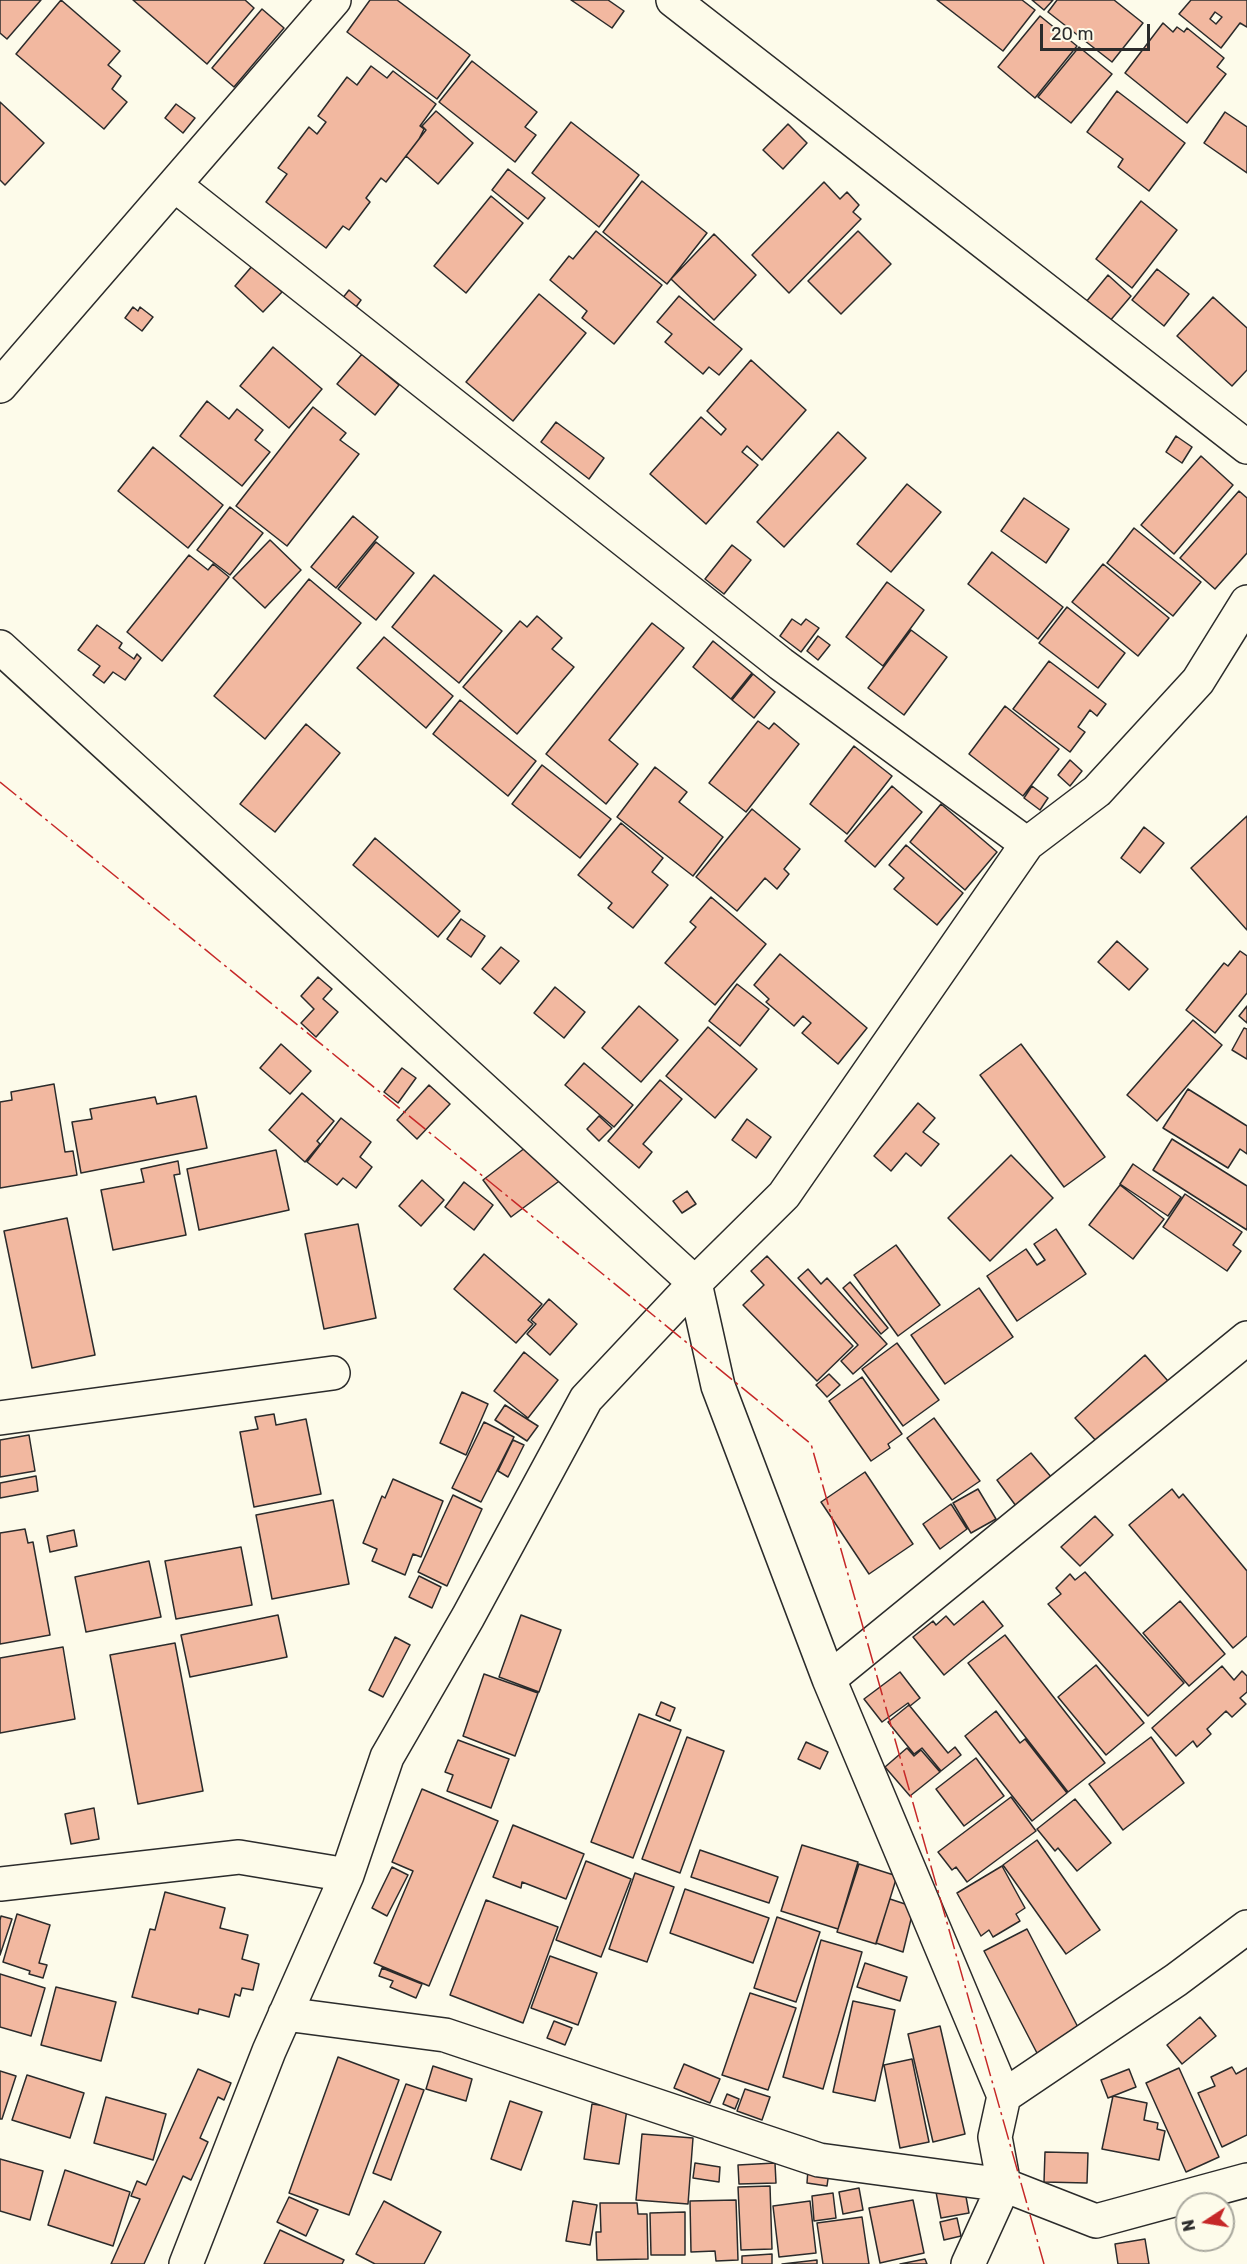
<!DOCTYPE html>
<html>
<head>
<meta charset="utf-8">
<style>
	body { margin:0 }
	#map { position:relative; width:1247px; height:2264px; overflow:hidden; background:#fdfbea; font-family:Rubik,sans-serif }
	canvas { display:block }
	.north { position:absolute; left:1175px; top:2192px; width:60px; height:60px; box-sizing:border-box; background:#fdfbea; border:2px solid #a9a89e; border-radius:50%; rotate:258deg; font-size:16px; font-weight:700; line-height:24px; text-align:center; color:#2b2b2b }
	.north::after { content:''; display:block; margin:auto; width:21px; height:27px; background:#c62828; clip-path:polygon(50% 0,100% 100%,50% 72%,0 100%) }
	.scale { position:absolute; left:1040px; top:24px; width:110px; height:27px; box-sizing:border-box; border:3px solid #2b2b2b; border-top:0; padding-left:8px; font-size:18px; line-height:21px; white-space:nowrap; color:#2b2b2b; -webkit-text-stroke:4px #fdfbea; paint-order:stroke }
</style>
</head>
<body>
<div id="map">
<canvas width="1247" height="2264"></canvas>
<div class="north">N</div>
<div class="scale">20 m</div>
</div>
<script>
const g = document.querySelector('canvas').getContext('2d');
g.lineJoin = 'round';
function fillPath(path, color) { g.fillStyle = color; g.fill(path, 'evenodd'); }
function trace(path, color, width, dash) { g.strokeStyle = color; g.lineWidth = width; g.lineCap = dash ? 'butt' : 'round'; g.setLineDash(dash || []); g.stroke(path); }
const building = new Path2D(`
	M0,0H41L7,39L0,33Z
	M61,0L120,51L108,65L121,76L112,89L127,102L104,129L16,54Z
	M133,0H245L254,8L207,64Z
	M370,0H397L470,55L437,99L347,32Z
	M571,0H608L624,11L612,28Z
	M937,0H1022L1035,10L1003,51Z
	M1032,0H1053L1044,10Z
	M1057,0H1114L1143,23L1112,62L1048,12Z
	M1191,0H1247V27L1240,23L1221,48L1179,14ZM1215,12L1222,17L1216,24L1210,19Z
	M262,9L284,28L234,87L212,68Z
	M1040,16L1077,46L1035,98L998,67Z
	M1163,23L1173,32L1177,27L1184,32L1187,28L1224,58L1217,67L1226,74L1187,123L1125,73Z
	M1079,47L1112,74L1071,123L1038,97Z
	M472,61L537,112L525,127L536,135L515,162L439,102Z
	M371,66L387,78L393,71L436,104L420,126L424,129L419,139L386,182L381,178L366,198L370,202L349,230L343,226L326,248L266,202L287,174L278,168L309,127L317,134L326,122L318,116L347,77L357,85Z
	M1117,91L1185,143L1149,191L1118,167L1123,159L1087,132Z
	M0,102L44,143L5,185L0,180Z
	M176,104L195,118L183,133L165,118Z
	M436,111L473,143L438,184L406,156L426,130L422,126Z
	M1225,112L1247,127V173L1204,143Z
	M571,122L639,175L599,227L532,173Z
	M788,124L807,143L783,169L763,150Z
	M508,169L545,198L528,219L492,190Z
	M642,181L707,233L667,284L603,232Z
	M824,182L840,199L847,192L859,205L853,212L861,219L789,293L752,255Z
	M491,196L523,223L466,293L434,266Z
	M1141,201L1177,230L1132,288L1096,259Z
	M596,231L662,285L614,344L582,318L587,311L550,280L569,256L573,259Z
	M858,231L891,264L841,314L808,281Z
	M714,234L756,275L714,320L671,279Z
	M253,265L282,292L263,312L235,286Z
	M1157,269L1189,294L1164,326L1132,300Z
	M1108,275L1131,296L1109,322L1086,302Z
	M349,290L361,300L351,314L338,304Z
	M539,294L586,333L513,421L466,382Z
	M679,296L742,349L719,375L709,367L703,374L665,342L672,334L657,322Z
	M1213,297L1247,328V370L1232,386L1177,336Z
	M133,307L138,311L140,307L153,317L142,331L125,318Z
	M273,347L322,389L289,428L240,386Z
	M362,354L399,385L375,415L337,384Z
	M751,360L806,410L762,460L747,446L742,452L758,465L706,524L650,474L701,417L721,435L726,429L707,411Z
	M207,401L229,419L237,409L263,430L255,440L270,452L242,486L180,436Z
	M313,407L346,433L340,440L359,454L287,546L236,506Z
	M556,422L604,458L589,479L541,442Z
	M838,432L866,458L784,547L757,522Z
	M1176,436L1192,447L1182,463L1166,452Z
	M153,447L223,505L188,548L118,491Z
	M1201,456L1233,485L1174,554L1141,525Z
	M907,484L941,512L891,572L857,544Z
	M1239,491L1247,498V553L1215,589L1180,558Z
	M1024,498L1069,529L1046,563L1001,531Z
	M230,507L263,533L230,575L197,550Z
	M353,516L378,537L336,588L311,567Z
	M1134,528L1201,582L1173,616L1107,563Z
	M270,540L301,570L265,608L233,578Z
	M376,542L414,573L376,620L338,589Z
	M732,545L751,560L724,594L705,579Z
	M992,552L1063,607L1038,639L968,584Z
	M189,555L208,570L213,564L229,577L162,661L127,632Z
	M1103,564L1169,618L1138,656L1072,602Z
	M434,575L502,631L459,683L392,627Z
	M309,579L361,623L265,739L214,696Z
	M887,582L924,610L883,666L846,637Z
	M1067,607L1125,653L1098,688L1039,643Z
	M537,616L562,638L552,649L574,667L517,734L463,687L520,621L527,627Z
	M792,619L801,625L806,619L819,628L801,652L780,636Z
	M652,623L684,648L609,740L638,764L606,804L546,754Z
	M97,625L122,643L119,648L134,659L137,654L141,658L125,680L113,672L104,683L93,675L100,666L78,650Z
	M911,630L947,657L904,715L868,688Z
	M818,636L830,645L818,660L807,651Z
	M384,637L453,696L426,728L357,668Z
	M713,641L752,673L731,699L693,667Z
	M1049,661L1106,704L1097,716L1090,710L1078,727L1085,732L1070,752L1013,709Z
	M753,674L775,692L754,718L732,700Z
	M460,700L536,761L508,796L433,734Z
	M1005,706L1059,749L1023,796L969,754Z
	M758,721L769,729L774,723L799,744L746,812L709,783Z
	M306,724L340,753L275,832L240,804Z
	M854,746L892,776L847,834L810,804Z
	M1070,760L1082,771L1070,786L1058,775Z
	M542,765L611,819L580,858L512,804Z
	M655,767L687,792L679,802L723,837L693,876L617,817Z
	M892,786L922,812L875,867L845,841Z
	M1032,786L1048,798L1040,810L1024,798Z
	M941,804L997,852L965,890L910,842Z
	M752,809L800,849L784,869L789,874L777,889L765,878L737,911L696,877Z
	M1247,816V930L1191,868Z
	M621,823L663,858L652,872L668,885L633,928L608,908L612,903L578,875Z
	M1144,827L1164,843L1140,873L1121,858Z
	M375,838L460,911L438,937L353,865Z
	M906,845L963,893L937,925L894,889L904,878L889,865Z
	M711,897L766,944L715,1005L665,963L696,927L690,922Z
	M461,919L485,936L471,957L447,939Z
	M1117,941L1148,969L1129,990L1098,962Z
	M501,947L519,961L500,984L482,969Z
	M1240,951L1247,956V993L1215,1033L1186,1010L1224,963L1228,966Z
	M780,954L867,1028L838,1064L802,1033L811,1023L803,1016L794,1026L766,1002L769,999L754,985Z
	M318,977L332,989L323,999L338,1012L316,1037L301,1023L314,1009L301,996Z
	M737,984L769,1009L740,1046L709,1021Z
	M555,987L585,1012L564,1038L534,1013Z
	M639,1006L678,1040L641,1082L602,1048Z
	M1247,1006V1023L1239,1016Z
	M1193,1020L1222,1045L1157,1121L1127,1095Z
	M708,1027L757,1069L715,1118L666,1076Z
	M1244,1028L1247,1029V1059L1232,1050Z
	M281,1044L311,1071L290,1094L260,1068Z
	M1021,1044L1105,1157L1064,1187L980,1075Z
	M584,1063L633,1105L614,1127L565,1085Z
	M402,1068L416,1078L398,1103L384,1092Z
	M660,1080L682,1099L643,1144L652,1152L639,1168L608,1141Z
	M54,1084L65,1152L73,1151L77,1175L0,1188V1102L12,1100L11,1092Z
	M429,1085L450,1104L417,1139L397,1120Z
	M1188,1089L1247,1126V1154L1240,1149L1228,1168L1163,1128Z
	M302,1093L334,1121L317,1141L320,1144L305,1162L269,1130Z
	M196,1096L207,1148L81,1173L72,1122L92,1119L90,1109L155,1097L157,1104Z
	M918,1103L935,1118L923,1132L939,1144L921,1166L906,1153L891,1171L874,1156Z
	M599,1116L612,1128L599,1141L587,1129Z
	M341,1118L371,1142L360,1157L372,1167L356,1188L343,1178L337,1185L307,1162Z
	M747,1119L771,1137L756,1158L732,1140Z
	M1172,1139L1247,1186V1230L1153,1170Z
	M534,1141L562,1179L511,1217L483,1180Z
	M276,1150L289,1210L199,1230L187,1169Z
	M1011,1155L1053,1198L990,1261L948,1218Z
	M178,1161L180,1174L174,1175L186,1235L113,1250L101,1190L144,1182L141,1169Z
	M1133,1164L1181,1197L1168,1216L1120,1184Z
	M422,1180L444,1200L421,1226L399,1206Z
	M464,1182L493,1205L474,1230L445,1207Z
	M1120,1185L1164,1219L1133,1259L1089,1225Z
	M687,1191L696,1204L682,1213L673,1201Z
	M1185,1194L1242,1232L1233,1245L1241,1251L1227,1271L1163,1227Z
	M67,1218L95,1355L32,1368L4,1231Z
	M358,1224L376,1318L324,1329L305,1234Z
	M1056,1229L1086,1274L1017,1321L987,1276L1026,1249L1037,1265L1045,1260L1034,1244Z
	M896,1245L940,1305L898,1336L854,1275Z
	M484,1254L542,1304L528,1320L533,1324L516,1343L454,1289Z
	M767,1256L853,1346L817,1381L743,1305L764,1285L751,1271Z
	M808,1269L821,1284L827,1278L887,1344L853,1374L841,1361L858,1345L798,1278Z
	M850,1282L888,1328L881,1334L843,1288Z
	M979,1288L1013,1337L945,1384L911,1335Z
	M549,1299L577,1324L550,1355L527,1334L536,1324L531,1320Z
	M897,1343L939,1400L903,1426L862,1369Z
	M524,1352L558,1380L528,1418L494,1391Z
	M1145,1355L1168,1381L1099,1444L1075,1418Z
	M829,1374L840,1385L827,1397L816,1385Z
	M862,1377L902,1434L888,1444L890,1448L871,1461L829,1401Z
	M462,1392L488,1404L466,1455L440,1443Z
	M505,1405L538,1426L527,1441L495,1420Z
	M274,1414L276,1425L306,1419L321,1494L254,1507L240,1432L258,1429L255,1417Z
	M934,1418L980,1481L952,1500L907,1438Z
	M484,1422L514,1437L481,1502L452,1488Z
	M29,1435L35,1471L0,1477V1440Z
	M513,1440L524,1445L508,1477L498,1471Z
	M1031,1453L1052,1478L1016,1506L997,1480Z
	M865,1472L913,1544L869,1574L821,1502Z
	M36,1476L38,1491L0,1498V1483Z
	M393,1479L443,1501L421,1557L413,1554L405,1575L372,1561L377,1549L363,1543L382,1496L385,1498Z
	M978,1489L996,1519L971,1533L953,1503Z
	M1172,1489L1179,1498L1183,1494L1247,1571V1636L1233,1648L1129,1525Z
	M453,1495L482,1509L447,1586L418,1572Z
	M333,1500L349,1584L272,1599L256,1515Z
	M951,1504L967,1529L940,1549L923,1524Z
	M1095,1516L1113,1535L1080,1566L1061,1547Z
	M25,1529L28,1543L33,1542L50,1635L0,1644V1533Z
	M74,1530L77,1546L50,1552L47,1536Z
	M241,1547L252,1605L176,1619L165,1561Z
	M149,1561L161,1617L86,1632L75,1577Z
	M1085,1572L1184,1683L1148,1716L1048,1604L1061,1594L1056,1588L1070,1574L1075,1580Z
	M419,1576L441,1587L432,1608L409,1597Z
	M983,1601L1003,1626L944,1675L913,1637L933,1621L936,1625L946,1616L954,1625Z
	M1180,1601L1225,1654L1189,1686L1143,1633Z
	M278,1615L287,1657L190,1677L181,1635Z
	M521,1615L561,1630L539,1692L499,1677Z
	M1005,1635L1105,1763L1068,1792L968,1663Z
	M395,1637L410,1645L383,1697L369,1690Z
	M175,1643L203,1791L138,1804L110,1655Z
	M63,1647L75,1719L0,1733V1658Z
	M1096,1665L1144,1723L1106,1755L1058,1697Z
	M1222,1666L1234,1680L1242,1671L1247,1676V1692L1240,1698L1246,1704L1232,1717L1226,1711L1207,1729L1211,1734L1197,1747L1193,1741L1176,1756L1152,1728Z
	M900,1672L920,1698L910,1706L908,1703L882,1722L864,1699Z
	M484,1674L538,1693L515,1756L463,1736Z
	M661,1702L675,1708L670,1721L656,1715Z
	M909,1705L948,1753L955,1747L961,1755L941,1771L922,1748L914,1754L888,1722Z
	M996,1711L1020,1743L1025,1739L1067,1793L1032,1821L965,1736Z
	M639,1714L681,1730L633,1858L591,1842Z
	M687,1737L724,1751L680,1873L642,1859Z
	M1151,1737L1184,1783L1123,1830L1089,1784Z
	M458,1740L509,1759L491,1808L447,1791L453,1775L445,1772Z
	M806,1742L828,1752L820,1769L798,1759Z
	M907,1748L914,1756L921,1750L940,1772L910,1796L885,1767Z
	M976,1758L1004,1796L964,1826L936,1789Z
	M422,1789L498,1821L429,1986L374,1963L413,1871L392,1862Z
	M1011,1797L1036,1831L967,1882L956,1867L952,1870L938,1852Z
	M1075,1799L1111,1843L1077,1871L1058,1848L1055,1851L1037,1829Z
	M94,1808L99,1839L71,1844L65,1814Z
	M513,1825L584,1854L566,1899L522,1882L521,1888L493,1877Z
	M1037,1840L1100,1930L1066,1954L1003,1865Z
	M802,1845L858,1862L838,1929L781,1911Z
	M700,1850L778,1877L769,1903L691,1877Z
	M586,1861L631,1879L601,1957L556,1940Z
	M859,1864L897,1876L876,1944L837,1932Z
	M1002,1866L1025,1908L1016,1914L1020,1921L993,1937L989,1930L981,1936L957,1893Z
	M392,1867L408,1875L387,1916L372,1908Z
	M635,1873L674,1887L647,1962L609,1949Z
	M685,1889L769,1918L753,1963L670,1933Z
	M165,1892L225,1908L220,1928L248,1935L242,1959L259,1964L253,1990L242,1988L240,1996L235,1994L229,2017L199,2009L198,2014L132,1997L150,1929L155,1930Z
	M890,1899L914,1907L903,1952L876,1943Z
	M486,1900L558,1927L523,2023L450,1995Z
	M17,1914L50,1925L39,1963L47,1965L43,1978L29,1974L30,1971L3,1962Z
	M1,1916L12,1919L0,1955V1920Z
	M777,1917L820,1932L796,2002L754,1988Z
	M1027,1929L1081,2033L1038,2055L984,1951Z
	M821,1940L862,1952L823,2089L783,2077Z
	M550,1956L597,1973L578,2025L531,2008Z
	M865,1963L907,1977L900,2001L857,1987Z
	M382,1968L422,1984L416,1998L390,1987L393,1981L379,1976Z
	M0,1974L45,1988L31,2036L0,2027Z
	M56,1987L116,2002L101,2061L41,2045Z
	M750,1993L796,2008L768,2090L722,2075Z
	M853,2001L895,2010L875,2101L833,2092Z
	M1200,2017L1216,2036L1182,2064L1167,2045Z
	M554,2021L572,2028L565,2045L547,2038Z
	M940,2026L965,2134L933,2142L908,2034Z
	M338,2057L399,2080L349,2215L289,2193Z
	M912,2059L929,2142L900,2148L884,2065Z
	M684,2064L720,2079L710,2103L674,2088Z
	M433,2066L472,2079L466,2101L426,2089Z
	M1232,2067L1236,2074L1247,2068V2135L1222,2147L1198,2093L1215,2086L1211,2077Z
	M1179,2068L1219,2157L1186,2172L1146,2083Z
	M198,2069L231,2083L224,2100L218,2097L200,2138L208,2142L191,2180L183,2176L144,2264H111L140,2199L131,2196L137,2181L146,2185Z
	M1129,2069L1136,2087L1108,2098L1101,2080Z
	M0,2071L16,2076L2,2119H0Z
	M27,2075L84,2093L70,2138L12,2120Z
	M406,2084L424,2090L391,2180L373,2173Z
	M745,2089L770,2097L762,2120L737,2111Z
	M727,2094L739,2099L735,2109L723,2104Z
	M1113,2096L1147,2103L1144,2120L1158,2123L1157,2129L1165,2131L1159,2160L1102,2149Z
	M106,2097L166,2114L153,2160L94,2143Z
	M510,2101L542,2112L521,2170L491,2159Z
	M592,2104L627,2109L619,2164L584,2159Z
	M642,2134L693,2138L688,2204L636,2200Z
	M1045,2152L1088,2153L1087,2183L1044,2182Z
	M0,2159L43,2171L30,2220L0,2211Z
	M695,2163L720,2167L719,2182L693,2178Z
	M775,2163L776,2183L739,2184L738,2165Z
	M808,2169L829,2172L827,2186L807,2183Z
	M65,2170L130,2192L113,2246L48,2225Z
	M770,2186L772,2249L741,2250L738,2187Z
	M964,2186L969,2213L941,2218L936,2192Z
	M859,2188L863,2210L843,2214L839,2192Z
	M833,2193L836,2218L814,2221L812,2196Z
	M289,2197L318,2210L306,2236L277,2222Z
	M736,2200L738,2260L716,2261L715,2251L691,2252L690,2201Z
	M913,2200L924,2253L880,2263L869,2208Z
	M384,2201L441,2232L424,2264H375L356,2254Z
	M573,2201L597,2205L590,2245L566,2241Z
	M810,2201L816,2253L779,2257L773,2206Z
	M600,2203H637L638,2214H647L648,2259L597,2260L596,2232H601Z
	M685,2212V2255H651L650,2213Z
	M862,2217L869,2264H823L817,2223Z
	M957,2218L961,2236L944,2240L940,2222Z
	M280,2230L344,2260L342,2264H264Z
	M1145,2239L1149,2264H1118L1115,2244Z
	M772,2254V2264H742V2256Z
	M925,2259L927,2264H900Z
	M817,2260V2264H782Z`);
const minor = new Path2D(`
	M673,0L1247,447
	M176,186L781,664L1027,844
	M0,386L334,0
	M0,647L695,1283L718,1386L829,1679L1004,2096
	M0,1418L333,1373
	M829,1679L1247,1338
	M0,1884L239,1857L347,1875
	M285,2014L445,2035L819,2160L1004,2185L1096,2221L1247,2180
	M186,2264L269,2051L347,1875L387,1757L468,1617L586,1399L695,1283L784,1195L1027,844L1097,791L1198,681L1247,602
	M968,2264L1004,2185L995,2137L1004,2096L1176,1980L1247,1927`);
const power = new Path2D(`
	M0,782L811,1444L1044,2264`);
fillPath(building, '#f2b8a0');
trace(building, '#2b2b2b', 1.5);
trace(minor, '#2b2b2b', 36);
trace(minor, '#fdfbea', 33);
trace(power, '#c62828', 1.5, [21, 4.5, 3, 4.5]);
</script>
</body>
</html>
